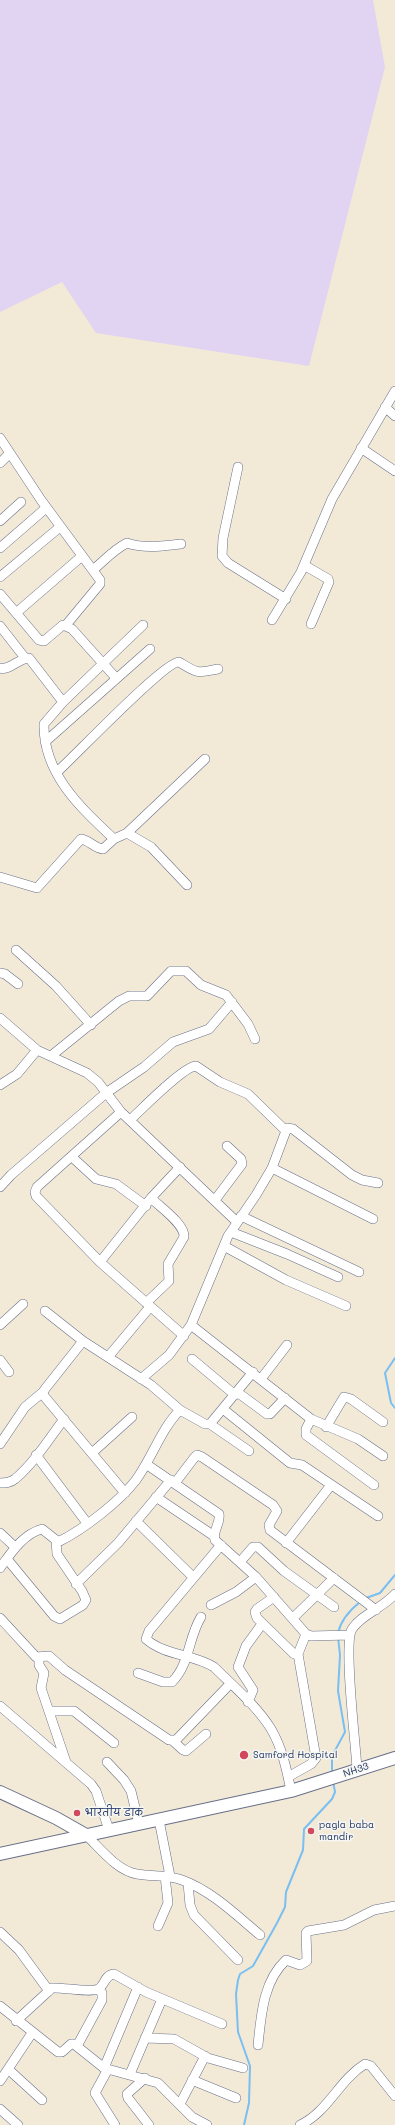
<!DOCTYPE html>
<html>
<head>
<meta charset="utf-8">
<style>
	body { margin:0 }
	canvas { display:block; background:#f3e9d7 }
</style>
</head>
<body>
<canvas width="395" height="2125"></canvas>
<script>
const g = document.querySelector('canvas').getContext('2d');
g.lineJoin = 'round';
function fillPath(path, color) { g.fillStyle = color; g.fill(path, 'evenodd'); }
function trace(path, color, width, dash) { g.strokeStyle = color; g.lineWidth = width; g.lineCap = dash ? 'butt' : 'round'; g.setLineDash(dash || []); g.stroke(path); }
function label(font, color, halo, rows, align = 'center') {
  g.font = font + ' Mali,"Playpen Sans Deva",sans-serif'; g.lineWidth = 3; g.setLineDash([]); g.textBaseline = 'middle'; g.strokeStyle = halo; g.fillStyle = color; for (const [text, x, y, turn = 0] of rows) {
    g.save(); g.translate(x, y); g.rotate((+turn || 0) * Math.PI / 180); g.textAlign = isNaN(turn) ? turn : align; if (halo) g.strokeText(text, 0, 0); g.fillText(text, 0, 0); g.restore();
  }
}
const built = new Path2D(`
	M0,0H373L385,67L309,366L96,333L62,282L0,312Z`);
const stream = new Path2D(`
	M395,1358L385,1373L391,1403L395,1408
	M366,1598L380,1593L395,1575
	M338,1633C341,1619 350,1610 360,1602
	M332,1773V1756L345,1732L338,1691L340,1655L338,1637
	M244,2125L249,2103L250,2066L238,2032L236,1994L238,1980L240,1974L253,1966L277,1923L285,1907L286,1892L303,1850L304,1829L332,1799L335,1792L333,1781`);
const street = new Path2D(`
	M385,407L395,416
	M0,438L41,500L100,580V584L66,625
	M361,448L395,471
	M0,463L10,453
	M238,467L223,538L222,556L228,563L286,599
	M0,521L21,502
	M0,548L46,508
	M304,565L328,579L329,582L311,624
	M93,570C105,560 113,550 127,543C145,549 162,546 181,544
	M0,577L60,527
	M0,594L39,640L44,641L63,625L72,629L116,678
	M16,613L82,556
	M272,620L301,572L332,499L395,391
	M0,626L25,658
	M0,668C9,671 19,658 29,658L63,702
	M45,742L150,649
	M57,772C74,757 165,661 179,662C199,674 195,673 218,669
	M127,833L205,759
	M114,839C81,808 43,774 44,724L63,702L143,625
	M0,877L37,888L81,839C89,840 94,848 103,849L114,839L127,833L151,847L187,885
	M16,950L56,986L91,1025
	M0,973L5,974L18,984
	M0,1018L37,1050L87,1073L98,1082L121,1112L237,1222
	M51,1056L119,1001L129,996H147L171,971H186L201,985L226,995L248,1024L255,1039
	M0,1085L17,1074L37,1050
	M121,1112L37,1187L35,1192L36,1196L100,1262L184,1336
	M130,1120C141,1110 184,1066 196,1066L220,1082L248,1094L285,1130
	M72,1157L96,1179L116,1184L146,1206
	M272,1168L373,1219
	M0,1187L11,1175L106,1093L144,1067L173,1042L209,1029L232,1002
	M215,1200L242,1164L241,1159L227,1146
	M241,1216L359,1272
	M231,1232L287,1254L338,1277
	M224,1246L286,1280L346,1306
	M100,1262L151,1198L180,1167
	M146,1303L169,1281L168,1264L184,1237C185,1224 160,1207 151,1198
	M45,1311L83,1341
	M0,1325L23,1304
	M191,1325L311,1419L358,1439L383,1456
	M108,1357L150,1307
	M192,1359L235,1395
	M0,1360L9,1372
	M141,1379L169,1355L191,1325L228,1236L256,1195L272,1168L287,1128L293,1129L352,1175L362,1180L378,1183
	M261,1379L287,1345
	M237,1392L267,1414H270L285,1398
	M223,1409L290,1463L302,1465L378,1516
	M311,1419L306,1429V1435L374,1485
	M210,1424L249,1451
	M326,1427L344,1397L351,1399L383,1422
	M0,1444L25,1407L43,1392
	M92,1453L132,1417
	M36,1455L87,1523
	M146,1464L219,1514C221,1523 212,1531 215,1540L256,1577L306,1634L311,1636L349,1635
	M0,1483C5,1483 10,1483 15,1479C34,1463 49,1439 64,1419
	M175,1483L194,1458L197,1455L202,1457L273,1505L277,1511L269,1525L270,1530L376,1610
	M125,1493L44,1396L43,1392L45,1389L83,1341L151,1385L180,1410
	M156,1497L214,1536
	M136,1521L193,1577
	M0,1533L15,1547
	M286,1543L331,1485
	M221,1545L149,1631L146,1639C165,1656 194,1654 214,1667C233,1686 257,1706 271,1729C282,1747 287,1771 291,1791
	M7,1559L54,1616L60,1619L83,1605L86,1600L82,1591L57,1554L56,1540
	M240,1562L253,1547H258L284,1571L334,1607
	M0,1568C11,1553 23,1534 42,1529L56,1540L60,1541C84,1529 120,1501 136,1480C152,1458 161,1429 180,1410L205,1424H210L253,1372
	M76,1584L118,1543L171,1480
	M274,1597L257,1609L255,1612L257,1618L294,1654H298L306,1634
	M211,1605L236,1592L256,1577
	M0,1618L36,1657L49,1656L65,1670L169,1740H176L230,1684
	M293,1618L334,1578
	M39,1658V1665L44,1673L41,1688L66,1762
	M138,1673L163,1682H172C190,1664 188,1638 201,1617
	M248,1702L253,1690L238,1667L246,1646L262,1624
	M0,1706L91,1784L96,1791L109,1830
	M49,1711H74L114,1743
	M173,1741L183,1750L186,1751L206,1734
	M107,1762L124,1780L131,1791L139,1824
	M357,1769C356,1746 343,1643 352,1629C362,1614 383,1608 395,1594
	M288,1777L311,1764L316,1758L298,1654
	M159,1820L170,1876
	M86,1835C100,1848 117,1871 137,1874C152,1877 167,1874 182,1880C212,1891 236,1915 260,1935
	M188,1883L190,1905L194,1915L238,1960
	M158,1926L168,1903L165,1876
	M0,1932L19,1950L49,1991
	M0,2006L58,2052H62L71,2044H74L104,2068L158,2083L192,2117L207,2125
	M16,2021L52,1988C63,1987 89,1993 98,1989C105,1986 104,1975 114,1974L146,1992L222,2024
	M145,2038L174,2039L208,2058L243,2068
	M258,2045C261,2016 263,1981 286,1960L300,1965L307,1961L306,1933L308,1931L344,1925L374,1910L395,1906
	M77,2046L102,2000V1993L98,1989
	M104,2068L138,1987
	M8,2069L42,2100
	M108,2069L95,2093L115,2125
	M130,2074L162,1999
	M145,2078L127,2094L128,2098L149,2125
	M192,2080L236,2098
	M0,2081L32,2033
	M180,2104L205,2056
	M0,2109L18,2125
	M300,2125C328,2112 339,2080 365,2064L371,2066L395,2096`);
const secondary = new Path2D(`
	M0,1792L56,1818L86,1835
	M0,1854L291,1791L395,1758`);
const markers = [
	[244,1755,5,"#d1495b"],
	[77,1813,4,"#d1495b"],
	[311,1831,4,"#d1495b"]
];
const poiNames = [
	["Samford Hospital",253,1755],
	["भारतीय डाक",85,1813],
	["pagla baba",319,1825],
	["mandir",319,1837]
];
const streetNames = [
	["NH33",356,1770,-19]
];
fillPath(built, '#e1d4f3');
trace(stream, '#7abff1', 2);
trace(street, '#677088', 10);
trace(secondary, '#677088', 14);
trace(street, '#fff', 9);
trace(secondary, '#fff', 12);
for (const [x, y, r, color] of markers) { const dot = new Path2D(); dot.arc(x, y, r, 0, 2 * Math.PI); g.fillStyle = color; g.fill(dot); trace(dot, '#f6f6f2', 1.5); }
label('10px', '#1b2f5e', '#f6f6f2', poiNames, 'left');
label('10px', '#1b2f5e', '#f6f6f2', streetNames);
</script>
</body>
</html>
